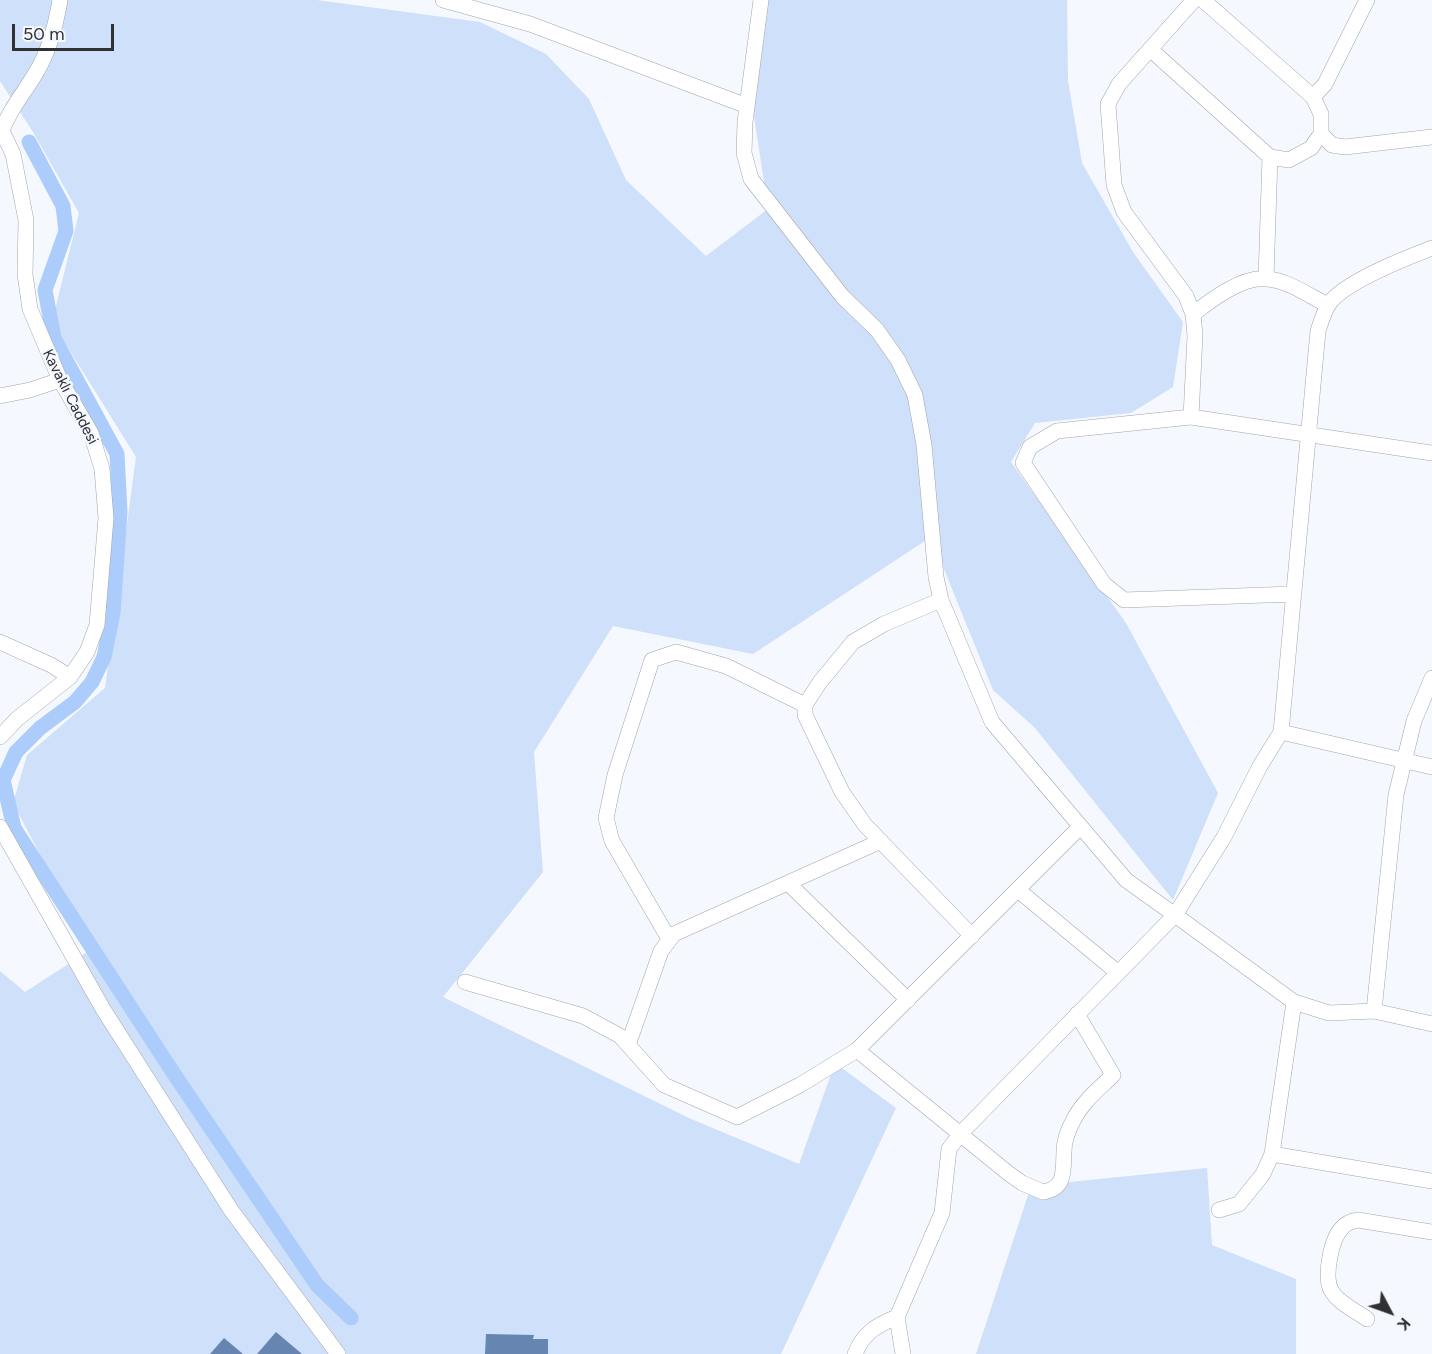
<!DOCTYPE html>
<html>
<head>
<meta charset="utf-8">
<style>
	body { margin:0 }
	#map { position:relative; width:1432px; height:1354px; overflow:hidden; background:#f5f8fe; font-family:Figtree,sans-serif }
	canvas { display:block }
	.north { position:absolute; left:1360px; top:1282px; width:60px; height:60px; -webkit-text-stroke:4px #f5f8fe; paint-order:stroke; rotate:131deg; font-size:16px; font-weight:700; line-height:24px; text-align:center; color:#2f3133 }
	.north::after { content:''; display:block; margin:auto; width:21px; height:27px; background:#2f3133; clip-path:polygon(50% 0,100% 100%,50% 72%,0 100%) }
	.scale { position:absolute; left:12px; top:24px; width:102px; height:27px; box-sizing:border-box; border:3px solid #2f3133; border-top:0; padding-left:8px; font-size:18px; line-height:21px; white-space:nowrap; color:#2f3133; -webkit-text-stroke:4px #f5f8fe; paint-order:stroke }
</style>
</head>
<body>
<div id="map">
<canvas width="1432" height="1354"></canvas>
<div class="north">K</div>
<div class="scale">50 m</div>
</div>
<script>
const g = document.querySelector('canvas').getContext('2d');
g.lineJoin = 'round';
function fillPath(path, color) { g.fillStyle = color; g.fill(path, 'evenodd'); }
function trace(path, color, width, dash) { g.strokeStyle = color; g.lineWidth = width; g.lineCap = dash ? 'butt' : 'round'; g.setLineDash(dash || []); g.stroke(path); }
function label(font, color, halo, rows, align = 'center') {
  g.font = font + ' Figtree,sans-serif'; g.lineWidth = 5; g.setLineDash([]); g.textBaseline = 'middle'; g.strokeStyle = halo; g.fillStyle = color; for (const [text, x, y, turn = 0] of rows) {
    g.save(); g.translate(x, y); g.rotate((+turn || 0) * Math.PI / 180); g.textAlign = isNaN(turn) ? turn : align; if (halo) g.strokeText(text, 0, 0); g.fillText(text, 0, 0); g.restore();
  }
}
const green = new Path2D(`
	M0,0H317L480,22L546,54L589,99L626,180L706,256L768,209L751,96L767,0H1067L1068,81L1082,163L1133,252L1183,322L1173,387L1131,413L1035,423L1011,462L1126,623L1218,793L1173,900L1035,728L993,690L931,537L753,654L613,626L534,752L543,872L443,997L691,1119L799,1164L835,1063L896,1108L781,1354H0V971L25,992L90,950L13,803L27,755L105,688L136,457L52,322L79,213L33,132L0,81Z
	M1207,1168L1212,1245L1296,1279V1354H976L1031,1186Z`);
const canal = new Path2D(`
	M29,142L63,206L66,231L45,290L54,338L117,454L120,512L113,613L104,657L92,682L75,702L40,728L16,752L3,780L14,828L174,1074L317,1285L351,1318`);
const building = new Path2D(`
	M276,1332L302,1354H257Z
	M486,1334L534,1335L533,1339H548V1354H485Z
	M224,1338L243,1354H210Z`);
const minor = new Path2D(`
	M443,0L530,24L747,106
	M761,0L745,122L744,153L751,179L842,296L877,330L898,360L915,395L924,445L936,577L941,600L992,722L1126,880L1175,915L1224,837L1260,766L1281,732L1318,331C1321,322 1324,311 1329,304C1344,282 1406,258 1432,248
	M1150,49L1270,157L1289,160L1311,148L1321,134V114L1313,97L1203,0
	M1313,97L1325,84L1367,0
	M1321,134L1332,145L1345,147L1432,137
	M1266,278L1270,157
	M1193,314C1211,300 1244,275 1268,279C1289,281 1309,296 1328,305
	M0,396L30,390L60,380
	M1191,417L1195,336L1193,314L1186,296L1124,212L1114,185L1108,104L1119,84L1194,0
	M1294,594L1124,600L1104,584L1023,463L1030,447L1057,431L1191,417L1432,453
	M941,600L884,624L853,642L820,682L805,705V715L842,792L865,825L972,936
	M0,642L51,665L70,677
	M1281,732L1432,767
	M0,737L17,719L70,677L87,652L97,625L106,518L102,469L91,433L60,380L30,309L25,274L26,220L13,154L2,131C10,108 25,92 37,71C50,49 56,24 60,0
	M0,827L103,1009L231,1210L338,1354
	M788,883L908,1000
	M1018,890L1117,972
	M669,939L612,841L606,818L615,775L652,660L676,652L726,666L805,705
	M465,982L583,1016L620,1036L664,1085L737,1117L800,1085L857,1050L1080,827
	M1374,1011L1396,795L1414,721L1432,678
	M628,1045L661,951L674,934L881,841
	M857,1050L1008,1173L1022,1183L1043,1192C1066,1188 1063,1171 1064,1152C1064,1141 1068,1130 1073,1121C1082,1102 1099,1089 1113,1075L1077,1014
	M1272,1154L1432,1181
	M1219,1210L1239,1204L1263,1174L1272,1154L1294,1002
	M897,1317L903,1354
	M1367,1319C1356,1311 1337,1302 1331,1290C1324,1276 1331,1239 1342,1228C1346,1223 1352,1221 1358,1220L1432,1232
	M855,1354C863,1333 877,1325 897,1317L942,1213L949,1149L961,1133L1175,915L1294,1002L1329,1013L1374,1011L1432,1024`);
const streetNames = [
	["Kavaklı Caddesi",70,397,63]
];
fillPath(green, '#cee0fa');
trace(canal, '#acccfb', 15);
fillPath(building, '#6785b1');
trace(minor, '#a2a5aa', 16);
trace(minor, '#fff', 15);
label('15px', '#2f3133', '#f5f8fe', streetNames);
</script>
</body>
</html>
